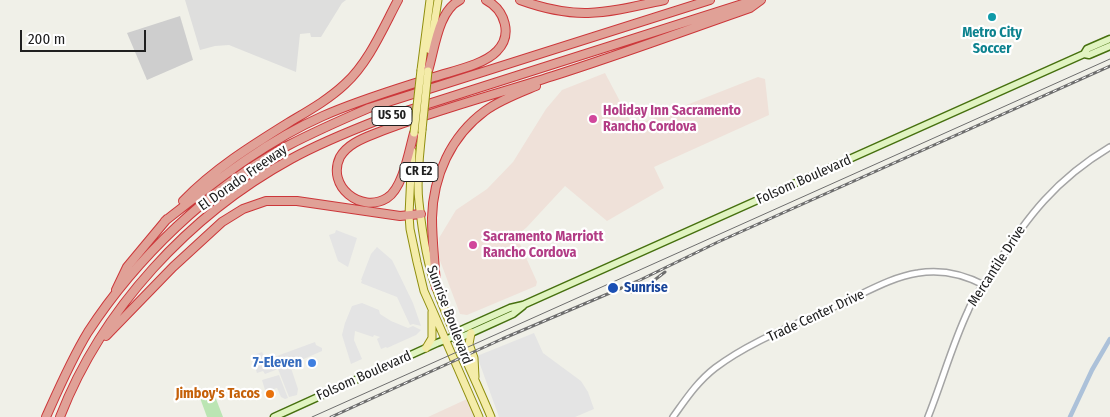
<!DOCTYPE html>
<html>
<head>
<meta charset="utf-8">
<style>
	body { margin:0 }
	#map { position:relative; width:1110px; height:417px; overflow:hidden; background:#f0f0e8; font-family:"Fira Sans Condensed",sans-serif }
	canvas { display:block }
	.scale { position:absolute; left:20px; top:30px; width:126px; height:22px; box-sizing:border-box; border:2px solid #202020; border-top:0; padding-left:6px; font-size:15px; line-height:18px; white-space:nowrap; color:#202020; -webkit-text-stroke:4px #fff; paint-order:stroke }
</style>
</head>
<body>
<div id="map">
<canvas width="1110" height="417"></canvas>
<div class="scale">200 m</div>
</div>
<script>
const g = document.querySelector('canvas').getContext('2d');
g.lineJoin = 'round';
function fillPath(path, color) { g.fillStyle = color; g.fill(path, 'evenodd'); }
function trace(path, color, width, dash) { g.strokeStyle = color; g.lineWidth = width; g.lineCap = dash ? 'butt' : 'round'; g.setLineDash(dash || []); g.stroke(path); }
function label(font, color, halo, rows, align = 'center') {
  g.font = font + ' "Fira Sans Condensed",sans-serif'; g.lineWidth = 4.5; g.setLineDash([]); g.textBaseline = 'middle'; g.strokeStyle = halo; g.fillStyle = color; for (const [text, x, y, turn = 0] of rows) {
    g.save(); g.translate(x, y); g.rotate((+turn || 0) * Math.PI / 180); g.textAlign = isNaN(turn) ? turn : align; if (halo) g.strokeText(text, 0, 0); g.fillText(text, 0, 0); g.restore();
  }
}
const residential = new Path2D(`
	M185,0H346L342,3L321,37H311L310,33L300,34L296,72L229,45L215,46L200,50Z`);
const commercial = new Path2D(`
	M605,73L633,126L758,77L765,79L769,115L654,167L664,188L607,221L565,186L527,227L519,234L520,244L537,282L536,286L467,315L460,314L439,258V238L456,210L487,189L513,162L546,109L562,90Z
	M467,399L475,417H428Z`);
const religious = new Path2D(`
	M180,16L193,60L147,80L127,33Z`);
const grass = new Path2D(`
	M213,391L223,417H207L200,398Z`);
const parking = new Path2D(`
	M336,230L357,238L348,267L338,261L329,235L335,233Z
	M377,247L392,260L396,268L413,303L421,326L413,324L410,325L397,297L361,283L362,280H361L371,254Z
	M362,303L379,310L380,314L391,321L408,328L413,326L421,330L416,335L387,348L386,347L381,349L377,339L380,337L374,335L373,337L355,331L354,340L362,359L351,364L342,335L345,323L352,306Z
	M534,333L543,353L581,381L588,392L594,409L575,417H499L477,356Z
	M315,342L316,345L322,348V351L290,365L298,389L297,395L289,397L278,369L265,374L263,371L257,373L251,356L262,352L266,360Z
	M279,375L288,398L285,399L281,397L277,388L271,390L270,388L265,390L262,380Z`);
const canal = new Path2D(`
	M1070,417L1092,370L1110,339`);
const tertiary = new Path2D(`
	M673,417C686,399 697,382 715,368C752,340 798,324 840,304C865,293 891,277 918,273C941,269 963,274 984,285
	M928,417C942,382 952,345 968,311C974,296 985,282 994,269C1027,217 1056,179 1110,147`);
const secondary = new Path2D(`
	M1084,54L1089,55L1110,46
	M455,336L461,330L510,308L523,305L1084,54L1087,49L1110,39
	M274,417L437,343L455,336H464L471,333L513,314L523,306`);
const primary = new Path2D(`
	M430,50L438,0
	M421,70L430,0
	M422,130C420,154 416,179 419,202C422,231 426,261 436,288C452,332 473,374 491,417
	M412,151L409,215L410,229L417,262L424,291L432,309L479,417
	M471,333L469,344L474,358L475,377
	M426,348L432,338V312`);
const motorway = new Path2D(`
	M520,0C578,21 605,13 664,0
	M428,71C435,48 438,11 460,0
	M414,133C409,151 403,188 387,198C361,214 326,186 340,157C347,145 361,139 374,134C432,111 494,95 553,76C619,55 684,31 750,8L761,0
	M183,201C214,169 251,146 288,123C308,111 328,100 345,84C369,62 383,28 398,0
	M165,221C215,182 264,142 323,116C359,100 397,89 434,77C452,71 484,65 497,51C513,35 505,10 486,0
	M436,287C435,264 432,241 432,218C433,176 451,136 485,111C500,100 519,93 536,86
	M116,290L127,267L167,219
	M106,336L173,267L222,222L243,209L266,201H297L400,216L421,214
	M46,417C59,388 72,358 88,332C137,257 208,189 287,146C314,132 341,120 369,108L710,0
	M60,417C102,309 189,215 291,159C320,143 350,131 381,119L755,0`);
const tram = new Path2D(`
	M312,417L1110,59`);
const rail = new Path2D(`
	M631,292L648,285L665,272
	M331,417L502,339L638,281L718,242L1110,66`);
const primaryBridge = new Path2D(`
	M422,130L428,71
	M414,133L421,70`);
const markers = [
	[992,17,5,"#0f9aa8"],
	[593,119,5,"#d1479c"],
	[473,245,5,"#d1479c"],
	[613,288,6,"#1a4fb4"],
	[312,363,5,"#3f7fe0"],
	[270,394,5,"#e8710a"]
];
const shields = [
	[392,116,40],
	[419,172,38]
];
const shieldNames = [
	["US 50",392,116],
	["CR E2",419,172]
];
const cultureNames = [
	["Metro City",992,33],
	["Soccer",992,49]
];
const hotelNames = [
	["Holiday Inn Sacramento",603,111],
	["Rancho Cordova",603,127],
	["Sacramento Marriott",483,237],
	["Rancho Cordova",483,253]
];
const streetNames = [
	["El Dorado Freeway",243,178,-35],
	["Folsom Boulevard",804,180,-24],
	["Mercantile Drive",997,266,-57],
	["Sunrise Boulevard",449,315,69],
	["Trade Center Drive",816,316,-25],
	["Folsom Boulevard",364,376,-24]
];
const transitNames = [
	["Sunrise",624,288]
];
const shopNames = [
	["7-Eleven",302,363]
];
const foodNames = [
	["Jimboy's Tacos",260,394]
];
fillPath(residential, '#dededd');
fillPath(commercial, '#efe1d9');
fillPath(religious, '#cecece');
fillPath(grass, '#bbe5b3');
fillPath(parking, '#e4e4e4');
trace(canal, '#acc1d9', 4.5);
trace(tertiary, '#a4a4a4', 8);
trace(secondary, '#46700f', 9);
trace(primary, '#8f8e0e', 9);
trace(motorway, '#cc373a', 10);
trace(tertiary, '#fff', 5);
trace(secondary, '#e1f4c1', 6);
trace(primary, '#f4eca9', 7);
trace(motorway, '#e0a197', 8);
trace(tram, '#6e6e6e', 1);
trace(rail, '#6e6e6e', 3);
trace(rail, '#fff', 1, [4]);
trace(primaryBridge, '#8f8e0e', 9, []);
trace(primaryBridge, '#f4eca9', 7);
for (const [x, y, r, color] of markers) { const dot = new Path2D(); dot.arc(x, y, r, 0, 2 * Math.PI); g.fillStyle = color; g.fill(dot); trace(dot, '#fff', 2); }
for (const [x, y, w] of shields) { const box = new Path2D(); box.roundRect(x - w / 2, y - 9.5, w, 19, 4); g.fillStyle = '#fff'; g.fill(box); trace(box, '#202020', 1); }
label('bold 12px', '#202020', null, shieldNames);
label('bold 14px', '#0d838f', '#fff', cultureNames);
label('bold 14px', '#b23c85', '#fff', hotelNames, 'left');
label('14px', '#202020', '#fff', streetNames);
label('bold 14px', '#164399', '#fff', transitNames, 'left');
label('bold 14px', '#366cbe', '#fff', shopNames, 'right');
label('bold 14px', '#c56008', '#fff', foodNames, 'right');
</script>
</body>
</html>
